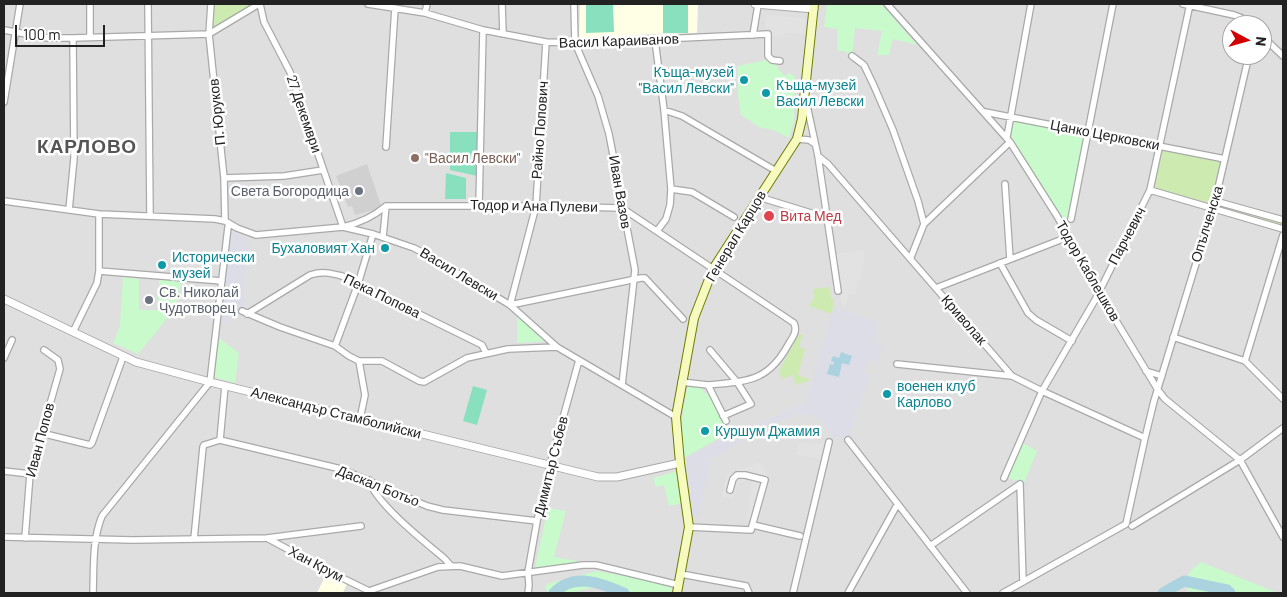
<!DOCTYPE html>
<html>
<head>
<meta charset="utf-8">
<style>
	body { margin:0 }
	#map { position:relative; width:1287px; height:597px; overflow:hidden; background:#f2efe9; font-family:Barlow,sans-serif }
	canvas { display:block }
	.frame { position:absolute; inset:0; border:5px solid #222; pointer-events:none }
	.north { position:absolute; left:1222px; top:15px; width:50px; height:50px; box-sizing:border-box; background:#fff; border:1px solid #a7a7a7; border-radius:50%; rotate:96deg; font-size:14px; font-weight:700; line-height:20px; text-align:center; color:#222 }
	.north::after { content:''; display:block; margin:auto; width:18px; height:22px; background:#d40000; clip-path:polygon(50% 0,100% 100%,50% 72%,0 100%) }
	.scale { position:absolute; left:15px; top:25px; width:90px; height:22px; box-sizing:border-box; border:2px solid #222; border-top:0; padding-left:6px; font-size:15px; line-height:18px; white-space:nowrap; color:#222; -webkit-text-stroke:4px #fff; paint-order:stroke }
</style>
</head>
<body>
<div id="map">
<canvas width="1287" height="597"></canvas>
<div class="frame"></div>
<div class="north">N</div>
<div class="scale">100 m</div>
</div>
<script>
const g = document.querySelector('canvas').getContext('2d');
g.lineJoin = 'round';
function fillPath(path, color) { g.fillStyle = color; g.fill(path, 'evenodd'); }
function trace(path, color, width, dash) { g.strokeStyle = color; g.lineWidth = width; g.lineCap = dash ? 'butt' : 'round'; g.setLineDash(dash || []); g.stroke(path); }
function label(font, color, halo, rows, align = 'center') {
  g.font = font + ' Barlow,sans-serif'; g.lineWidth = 5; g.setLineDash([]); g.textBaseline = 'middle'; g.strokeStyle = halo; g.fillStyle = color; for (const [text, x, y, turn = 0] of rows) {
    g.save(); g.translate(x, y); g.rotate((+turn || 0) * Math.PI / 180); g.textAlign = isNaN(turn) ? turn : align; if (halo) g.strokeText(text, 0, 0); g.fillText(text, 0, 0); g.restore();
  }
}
const residential = new Path2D(`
	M4,4H1283V593H4ZM1232,25H1262V55H1232Z`);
const education = new Path2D(`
	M580,4H698L697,33L650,34L579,40Z
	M327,572L348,581L343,593H317Z`);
const religious = new Path2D(`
	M367,164L382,208L355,215L352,206L348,207L336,176Z`);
const grass = new Path2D(`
	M211,4H259L209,34Z
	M1163,150L1220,162L1210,203L1154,188Z
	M1215,201L1283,220V229L1212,209Z
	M830,287L831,299H834L832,314L809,306L814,298L813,289Z
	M799,334L803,335L799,347L805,349L798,375L811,380L796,385L793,375L782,379L779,371Z`);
const park = new Path2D(`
	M827,4H881L917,45L893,39L889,55H877L882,31L855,28L852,61L846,52L837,50V29L824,27Z
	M772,59L784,76L789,73L795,76L794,123L789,138L773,130L759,127L741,115L738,95L737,66Z
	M1010,116L1088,131L1071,219L1057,216L1007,137Z
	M123,277L139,279V310H158V290H161V285L159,284V279L180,280C185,304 152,336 138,354L113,343L120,326Z
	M517,311L551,341L517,343Z
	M219,338L239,353L235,383L214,377Z
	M688,385L701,386L705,394L710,391L729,428L723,436L684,458C680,430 682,413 688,385Z
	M1023,443L1037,451L1024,483L1008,478Z
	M678,471L684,503L669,506L664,485L656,487L653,478Z
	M548,508L566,511L554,557L577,561L576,566L534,572Z
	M1201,562L1278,593H1213L1187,591L1189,572Z
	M597,571L674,585L670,593H613L604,588L594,587L572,593H548L545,588L547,584Z`);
const pitch = new Path2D(`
	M586,4H613L614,32L586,33Z
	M663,5H688V33H663Z
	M450,132H477V176L450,170Z
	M446,173L466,178V199H445Z
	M473,386L487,390L477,425L463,421Z`);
const parking = new Path2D(`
	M766,15L805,18L804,34L785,33L784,37L771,36L772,28L765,27Z
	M864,250L865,259L860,278L854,296L849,295L845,306L841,304L836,254Z
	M830,442L826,461L796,454L799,443L819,444Z
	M761,462L767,473L768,484L759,521L747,519L752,480L749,479L738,485L734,498H722L726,475Z`);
const plaza = new Path2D(`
	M231,230L250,241L242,314L220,324Z
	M834,308L878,322L873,341L883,345L878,362L867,360L864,372L869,375L852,429L847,437L833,439L822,420L807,414L795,415L761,429L717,456L710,458L699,518H692L686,458L737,433L806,403Z`);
const water = new Path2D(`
	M841,352L852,356L849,365L842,363L839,377L827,374L830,364L833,365L834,362L831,361L833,356L839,358Z`);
const river = new Path2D(`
	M554,593C574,572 601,583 624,593
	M1163,593L1184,581L1227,590L1230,593`);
const minor = new Path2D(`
	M90,4V37
	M148,4L150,215
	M211,4L209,34L224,178L225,221
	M260,4L264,22L290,72L343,227C360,223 373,217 386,206H536L622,208L794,323C798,332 792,338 788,345C768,382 747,381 708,385
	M368,4L425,13L483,30L546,42L575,43L768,34V56L772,60L780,61
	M502,4L503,34
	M574,4L575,43L598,96L609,134L635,270L622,385
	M887,4L1010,142L1057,216L1098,291L1158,390L1165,399L1240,460L1283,537
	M1183,4L1234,15L1242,18L1249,25
	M425,13L427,4
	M4,30L48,38H73L209,34L259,4
	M753,35L758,5
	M1262,36L1283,56
	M655,40L664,110L671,189L670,205L666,219L657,231
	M546,42L536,206L510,305L641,278H645L683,319
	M852,56L864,65L874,86L893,130L918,201L924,224
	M806,101L818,156L838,291
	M4,102L20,4
	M664,110L682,116L776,171
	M985,112L1225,159
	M1007,137L1031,4
	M797,139L809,140L815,144
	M386,147L395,8
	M818,156L828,164L1012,376L1042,391L1145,438
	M224,178L284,176L323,170
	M1005,184L1010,259
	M671,189L692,192L734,217
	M1150,190L1283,229
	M759,197L814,214L826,215
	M4,201L99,214L215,219L225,221L237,228L256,235L343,227L373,234L414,248L431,257L510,305L557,347L676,417
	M1215,201L1283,220
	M479,205L483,30
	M69,210L74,158L73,38
	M1071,219L1113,4
	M383,237L386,206
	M911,257L924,224L1010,142
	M1000,263L1028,313L1036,320L1072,341
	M99,271L222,281
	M936,288L1068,237
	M242,311L280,327L335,346L349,356L359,361H382L419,381L424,382L467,358L508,349L557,347
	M247,314L310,275C322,271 330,273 342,276L474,341L482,345L486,353
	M73,332L97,283L99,271V214
	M1173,337L1245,361L1283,399
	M335,346L358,284L373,234
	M710,350L737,382L751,404L723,416
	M4,358L12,340
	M359,361L365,395L360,419
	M1245,361L1283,235
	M897,364L1012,376
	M1146,371L1162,376
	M681,382L708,385L726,421
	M41,433L90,445L92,443L123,357
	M220,440L341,469L427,506L443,510L537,521
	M848,440L967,593
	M4,471L30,474
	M1004,478L1042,391L1095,300L1150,190L1190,4
	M369,480C375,503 426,543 445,559L451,566
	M1020,484L1023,582
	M753,525L800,536
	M1132,526L1240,460L1283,428
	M689,527L751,530L765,480L745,475H737L733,479L730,490
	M4,537L133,540L267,538L328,571L369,591L438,567L460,566L502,576L583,565H596L679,585
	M25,538L30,474L60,369L58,360L44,350
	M267,538L361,526
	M194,539L203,447L204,445L220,440L225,386
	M930,546L1020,484
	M681,574L746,586L749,593
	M93,593C94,568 92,540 102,516L210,382L228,227
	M528,593L529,585L528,572L537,521L550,465L579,360
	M793,593L829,442
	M848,593L897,505
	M1003,593L1126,524L1145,438L1154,401L1215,201L1249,55`);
const tertiary = new Path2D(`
	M755,4L814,9
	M4,299L136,362L210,382L598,477H617L680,463`);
const secondary = new Path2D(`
	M677,593L689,527L680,463L676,417L694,318L713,269L797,139L802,119L814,4`);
const markers = [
	[744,80,5,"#0f9aa8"],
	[766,93,5,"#0f9aa8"],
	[415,158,5,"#8d6e63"],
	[359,191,5,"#6b7280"],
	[769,216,6,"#e0444e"],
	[385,248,5,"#0f9aa8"],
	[162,265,5,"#0f9aa8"],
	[149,300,5,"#6b7280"],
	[887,394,5,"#0f9aa8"],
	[705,431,5,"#0f9aa8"]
];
const streetNames = [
	["Васил Караиванов",619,41,-2],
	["П. Юруков",217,112,-96],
	["27 Декември",304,114,71],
	["Райно Попович",540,130,-86],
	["Цанко Церковски",1105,135,11],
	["Иван Вазов",620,192,80],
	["Тодор и Ана Пулеви",534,206,1],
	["Опълченска",1207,224,-73],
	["Генерал Карцов",736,236,-59],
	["Парчевич",1127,236,-62],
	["Тодор Каблешков",1088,271,60],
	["Васил Левски",459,274,31],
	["Пека Попова",382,296,26],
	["Криволак",964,320,49],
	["Александър Стамболийски",336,413,14],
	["Иван Попов",40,440,-75],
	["Димитър Събев",551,466,-76],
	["Даскал Ботьо",378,486,22],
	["Хан Крум",316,564,28]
];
const cultureNames = [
	["Къща-музей",734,72,"right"],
	["\"Васил Левски\"",734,88,"right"],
	["Къща-музей",776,85],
	["Васил Левски",776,101],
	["Бухаловият Хан",375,248,"right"],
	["Исторически",172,257],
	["музей",172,273],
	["военен клуб",897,386],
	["Карлово",897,402],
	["Куршум Джамия",715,431]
];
const educationNames = [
	["\"Васил Левски\"",425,158]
];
const worshipNames = [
	["Света Богородица",349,191],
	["Св. Николай",159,292,"left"],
	["Чудотворец",159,308,"left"]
];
const healthNames = [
	["Вита Мед",780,216]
];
const districtNames = [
	["КАРЛОВО",87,147]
];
fillPath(residential, '#e0dfdf');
fillPath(education, '#ffffe5');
fillPath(religious, '#d0d0d0');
fillPath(grass, '#cdebb0');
fillPath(park, '#c8facc');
fillPath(pitch, '#88e0be');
fillPath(parking, '#e2e2e2');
fillPath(plaza, '#dddde8');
fillPath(water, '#aad3df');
trace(river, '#aad3df', 11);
trace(minor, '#a9a9a9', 8);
trace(tertiary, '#a9a9a9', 9);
trace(secondary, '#707d05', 10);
trace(minor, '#fff', 5.5);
trace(tertiary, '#fff', 7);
trace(secondary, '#f7fabf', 8);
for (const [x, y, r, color] of markers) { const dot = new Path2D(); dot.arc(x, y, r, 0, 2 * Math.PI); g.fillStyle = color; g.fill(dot); trace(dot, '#fff', 2); }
label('14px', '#222', '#fff', streetNames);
label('14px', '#0d838f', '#fff', cultureNames, 'left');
label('14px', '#785e54', '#fff', educationNames, 'left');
label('14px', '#5b616d', '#fff', worshipNames, 'right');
label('14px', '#be3a42', '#fff', healthNames, 'left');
g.letterSpacing = '1px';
label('bold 19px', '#555', '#fff', districtNames);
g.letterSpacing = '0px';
</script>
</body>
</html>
